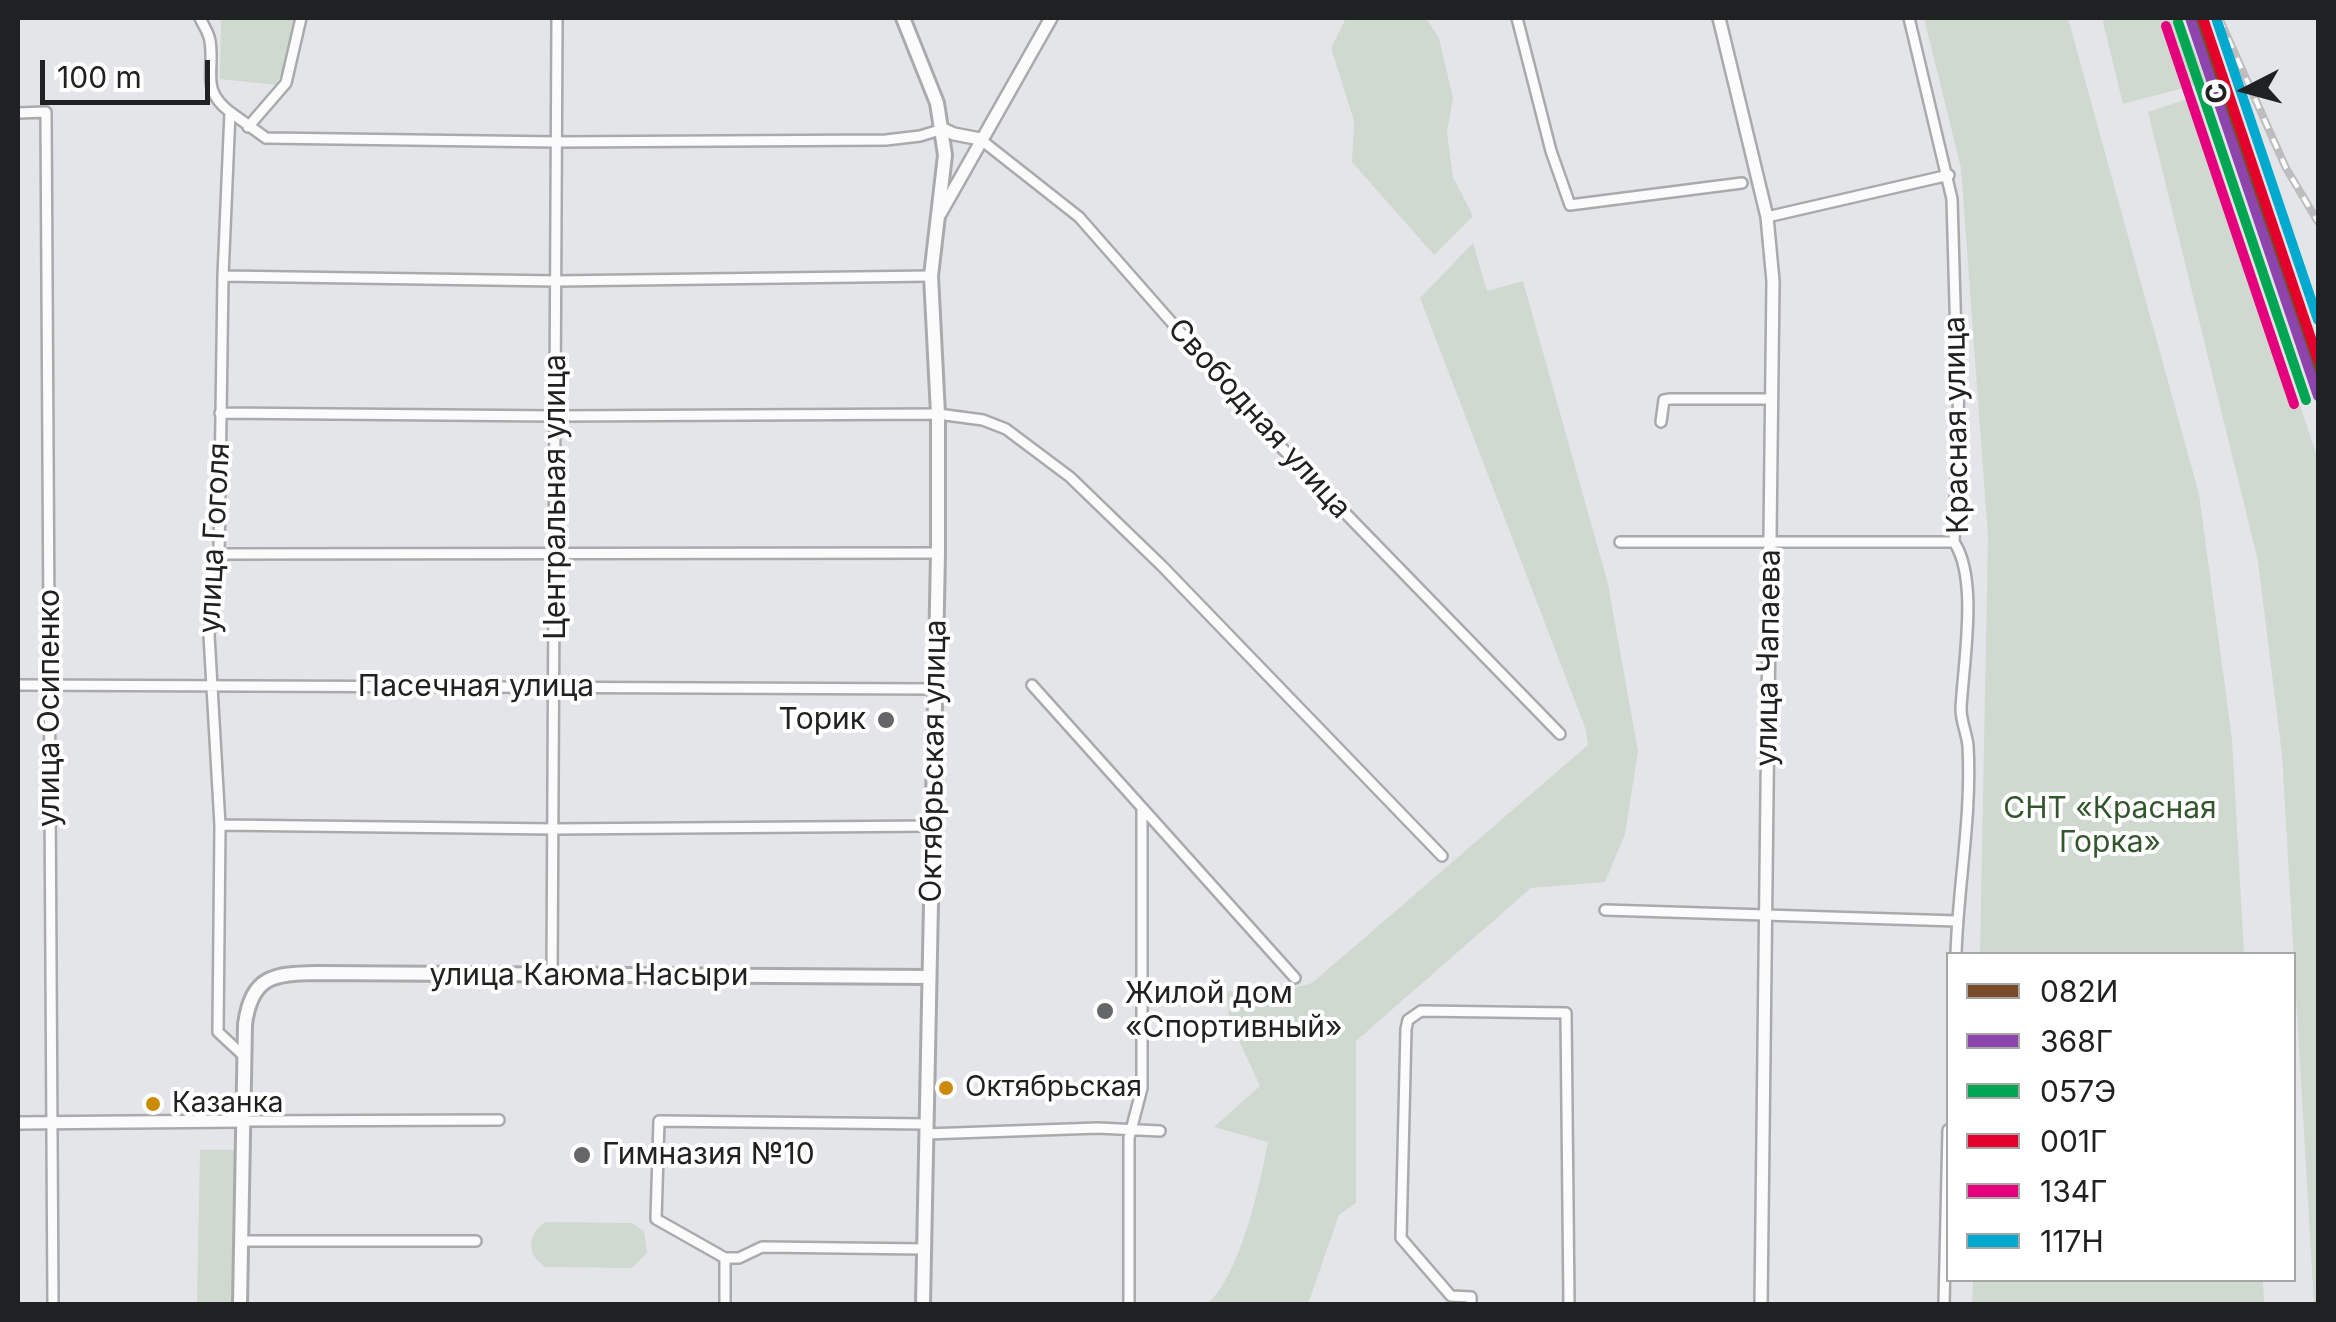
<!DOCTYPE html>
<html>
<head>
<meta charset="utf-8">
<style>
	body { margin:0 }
	#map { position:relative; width:2336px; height:1322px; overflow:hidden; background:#e4e5e9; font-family:Inter,sans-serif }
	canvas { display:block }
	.frame { position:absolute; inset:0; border:20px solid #202123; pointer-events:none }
	.legend { position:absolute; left:1946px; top:952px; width:350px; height:330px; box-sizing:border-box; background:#fff; border:2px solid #a6a6a7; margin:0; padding:12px 18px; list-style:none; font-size:30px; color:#202123 }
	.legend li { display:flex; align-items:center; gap:20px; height:50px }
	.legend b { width:50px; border:2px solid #a6a6a7 }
	.north { position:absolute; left:2196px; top:40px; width:100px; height:100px; -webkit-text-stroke:8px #fff; paint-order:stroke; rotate:264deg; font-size:28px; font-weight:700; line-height:40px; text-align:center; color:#202123 }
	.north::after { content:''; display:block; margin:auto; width:35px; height:45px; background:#202123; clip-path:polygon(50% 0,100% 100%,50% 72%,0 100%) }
	.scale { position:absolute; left:40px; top:60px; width:170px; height:45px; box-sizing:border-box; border:5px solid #202123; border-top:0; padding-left:12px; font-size:30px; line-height:35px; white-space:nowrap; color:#202123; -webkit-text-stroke:8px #fff; paint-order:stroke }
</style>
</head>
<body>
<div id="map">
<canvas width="2336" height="1322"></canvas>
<div class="frame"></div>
<ul class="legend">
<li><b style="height:12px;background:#7a4b2a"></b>082И</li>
<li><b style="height:12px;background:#8e44ad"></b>368Г</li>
<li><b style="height:12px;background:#00a651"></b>057Э</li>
<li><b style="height:12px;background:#e4002b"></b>001Г</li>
<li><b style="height:12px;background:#e5007d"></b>134Г</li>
<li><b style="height:12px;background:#00a9ce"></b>117Н</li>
</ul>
<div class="north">С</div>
<div class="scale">100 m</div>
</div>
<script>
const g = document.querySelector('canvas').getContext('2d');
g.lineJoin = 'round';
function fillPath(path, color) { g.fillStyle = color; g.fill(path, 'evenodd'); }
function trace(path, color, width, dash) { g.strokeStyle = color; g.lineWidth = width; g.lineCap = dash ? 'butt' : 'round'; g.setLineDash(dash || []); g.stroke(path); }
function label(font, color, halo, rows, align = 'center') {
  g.font = font + ' Inter,sans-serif'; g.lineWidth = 8; g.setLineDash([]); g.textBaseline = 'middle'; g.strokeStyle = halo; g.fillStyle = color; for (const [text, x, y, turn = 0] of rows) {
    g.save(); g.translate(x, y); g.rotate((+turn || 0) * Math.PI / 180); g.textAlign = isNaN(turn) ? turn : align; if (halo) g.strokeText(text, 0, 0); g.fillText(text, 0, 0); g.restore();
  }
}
const green = new Path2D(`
	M221,18H296L286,64L276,85L220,79Z
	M1346,18H1426L1439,38L1453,98L1447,132L1453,177L1473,216L1434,255L1352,162L1354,121L1331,48Z
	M1924,18H2068L2199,494L2232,739L2244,954H1980L1988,537L1961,168Z
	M2102,18H2182L2206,82L2123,104Z
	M2196,96L2318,459V1304H2314L2282,755L2258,561L2148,112Z
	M1473,243L1487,291L1523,281L1608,584L1638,751L1625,834L1605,882L1531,888L1356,1041V1203L1339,1215L1308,1304H1207C1240,1276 1260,1185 1268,1142L1214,1127L1260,1086L1229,1019L1227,991L1279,992L1312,983L1588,745L1586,730L1420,298Z
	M200,1150H237L234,1304H197Z
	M546,1222L632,1223L644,1231L647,1253L632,1268L546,1267C526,1257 527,1232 546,1222Z
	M1973,1280H2263L2264,1304H1972Z`);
const minor = new Path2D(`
	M200,18C203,25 209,33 210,41C215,72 200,89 230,112L223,276L219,554L209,635L220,825L218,1032L245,1057
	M1517,18L1551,151L1570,205L1742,183
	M1909,18L1952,199L1956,339L1960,352L1954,542C1979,579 1963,664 1961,709C1961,722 1967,734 1968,746C1972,816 1958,886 1956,954
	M230,112L266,138L557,142L886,140L920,136L943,129
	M18,113L46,112L53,1304
	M248,127L286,83L301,18
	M980,139L1079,217L1282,448L1560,734
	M1767,217L1949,175
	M223,276L557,281L931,276
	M220,413L556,416L938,414L983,420L1006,429L1070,477L1162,566L1442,856
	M1661,422L1664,400L1670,399H1771
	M1620,542H1954
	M219,554L938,553
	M18,685L935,689
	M1032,685L1295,978
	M220,825L555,829L933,826
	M1605,910L1957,921
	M552,977L557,18
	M242,1121L499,1120
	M926,1134L1098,1128L1160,1131
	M241,1241H476
	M924,1249L762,1247L739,1258H725L656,1219L659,1121L926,1124
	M725,1258V1304
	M1129,1304V1138L1142,1088V808
	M1471,1304V1297L1451,1296L1401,1238L1406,1029L1408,1020L1421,1011L1566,1013L1569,1304
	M1944,1304L1948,1130`);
const tertiary = new Path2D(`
	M1719,18L1767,217L1773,281L1761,1304
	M943,129L954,134L980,139
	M940,214L1051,18
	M18,1123L242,1121`);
const secondary = new Path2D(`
	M903,18L937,103L945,155L931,276L938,414V553L923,1304
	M240,1304L245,1024C252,975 274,974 317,973L929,977`);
const rail = new Path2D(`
	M2219,18L2286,168L2318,222`);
const rail1 = new Path2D(`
	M2200,18L2318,371`);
const rail2 = new Path2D(`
	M2190,18L2318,396`);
const rail3 = new Path2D(`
	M2178,22L2306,400`);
const rail4 = new Path2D(`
	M2203,18L2318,359`);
const rail5 = new Path2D(`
	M2166,26L2294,404`);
const rail6 = new Path2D(`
	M2216,18L2318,320`);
const markers = [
	[886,720,10,"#656668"],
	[1105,1011,10,"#656668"],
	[946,1088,9,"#cc8b07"],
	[153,1104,9,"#cc8b07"],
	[582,1155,10,"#656668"]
];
const busNames = [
	["Октябрьская",965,1088],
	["Казанка",172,1104]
];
const streetNames = [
	["Свободная улица",1259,419,48],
	["Красная улица",1957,425,-91],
	["Центральная улица",556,497,-90],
	["улица Гоголя",215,538,-87],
	["улица Чапаева",1769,658,-89],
	["Пасечная улица",476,687],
	["улица Осипенко",50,708,-90],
	["Октябрьская улица",934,761,-89],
	["улица Каюма Насыри",589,976]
];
const poiNames = [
	["Торик",866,720,"right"],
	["Жилой дом",1125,994],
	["«Спортивный»",1125,1028],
	["Гимназия №10",602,1155]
];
const parkNames = [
	["СНТ «Красная",2110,809],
	["Горка»",2110,843]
];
fillPath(green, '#d0d9d0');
trace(minor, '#a9aaac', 14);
trace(tertiary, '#a9aaac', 16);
trace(secondary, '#a9aaac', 18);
trace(minor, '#fbfbfc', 9);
trace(tertiary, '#fbfbfc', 11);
trace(secondary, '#fbfbfc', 12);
trace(rail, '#bdbdbe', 8);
trace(rail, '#fff', 4, [11]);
trace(rail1, '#7a4b2a', 10);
trace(rail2, '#8e44ad', 10);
trace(rail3, '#00a651', 10);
trace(rail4, '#e4002b', 10);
trace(rail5, '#e5007d', 10);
trace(rail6, '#00a9ce', 10);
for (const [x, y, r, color] of markers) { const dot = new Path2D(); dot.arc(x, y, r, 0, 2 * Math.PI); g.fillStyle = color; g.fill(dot); trace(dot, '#fff', 4); }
label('28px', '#202123', '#fff', busNames, 'left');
label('30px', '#202123', '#fff', streetNames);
label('30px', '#202123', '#fff', poiNames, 'left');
label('30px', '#34562e', '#fff', parkNames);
</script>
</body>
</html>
